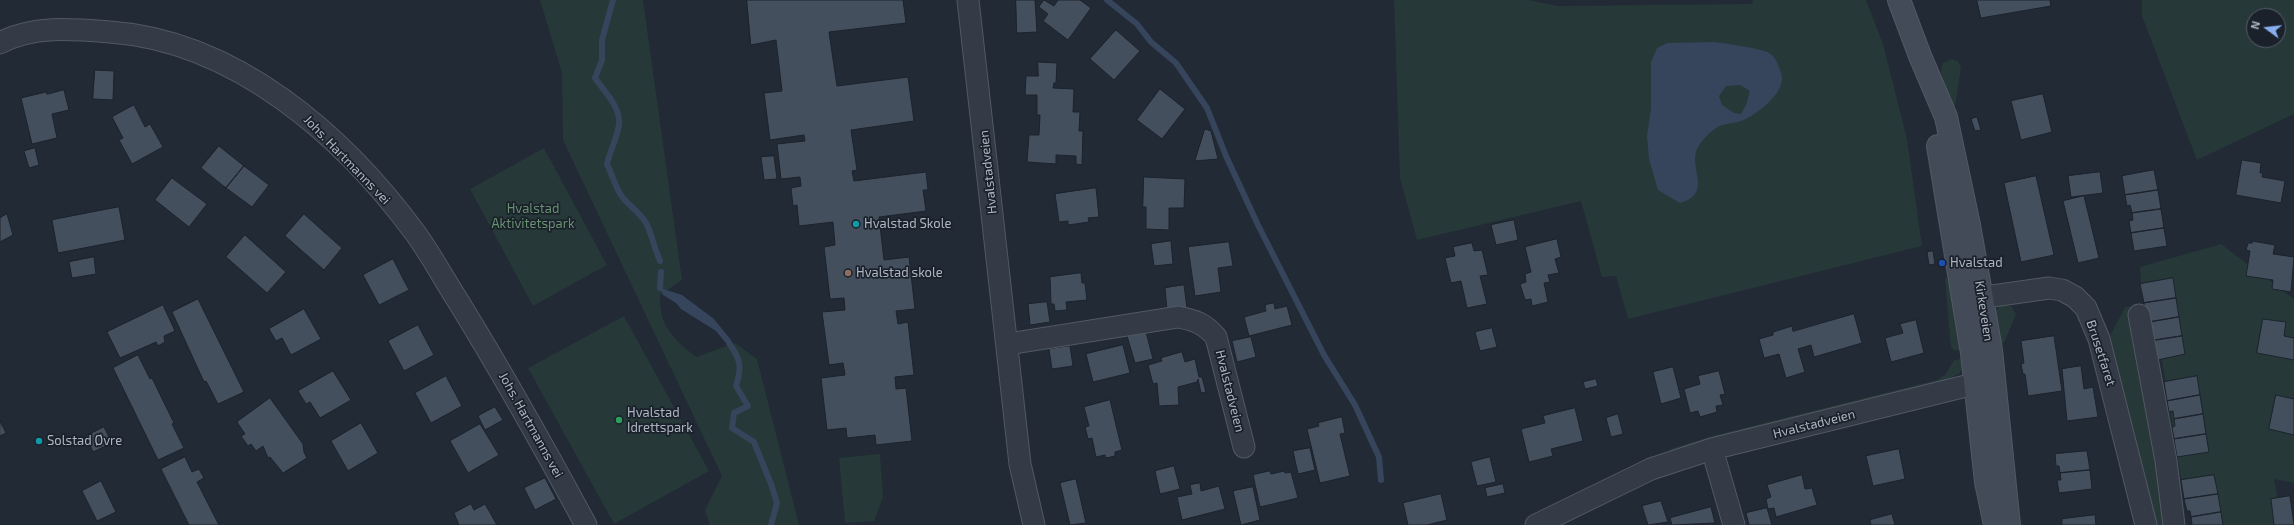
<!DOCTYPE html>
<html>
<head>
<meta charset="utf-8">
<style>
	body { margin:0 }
	#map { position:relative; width:2294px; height:525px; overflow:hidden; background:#212a35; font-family:"Exo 2",sans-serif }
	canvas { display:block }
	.north { position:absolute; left:2246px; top:8px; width:40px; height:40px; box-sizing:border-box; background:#1a212a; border:1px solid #565d67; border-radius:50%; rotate:285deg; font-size:11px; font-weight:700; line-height:16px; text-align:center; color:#afb6c3 }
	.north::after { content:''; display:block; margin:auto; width:14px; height:18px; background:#87aef0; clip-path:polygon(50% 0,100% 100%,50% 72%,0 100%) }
</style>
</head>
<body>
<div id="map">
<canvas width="2294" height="525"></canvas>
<div class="north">N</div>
</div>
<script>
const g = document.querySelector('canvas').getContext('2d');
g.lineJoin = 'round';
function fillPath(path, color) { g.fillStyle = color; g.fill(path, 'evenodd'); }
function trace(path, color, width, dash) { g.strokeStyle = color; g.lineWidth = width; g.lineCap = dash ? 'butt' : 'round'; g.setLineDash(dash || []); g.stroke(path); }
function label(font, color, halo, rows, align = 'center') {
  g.font = font + ' "Exo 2",sans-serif'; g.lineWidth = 3.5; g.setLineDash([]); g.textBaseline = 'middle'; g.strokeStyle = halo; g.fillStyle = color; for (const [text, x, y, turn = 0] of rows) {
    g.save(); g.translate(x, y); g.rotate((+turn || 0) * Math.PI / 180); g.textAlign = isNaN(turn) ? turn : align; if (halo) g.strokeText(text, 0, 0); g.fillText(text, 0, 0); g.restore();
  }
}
const green = new Path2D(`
	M540,0H643L682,280L660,295C659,326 673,338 696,357L735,343L757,359L799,525H710L705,510L722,476L563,140L562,73Z
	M1394,0H1529L1557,6L1752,4L1753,0H1866L1883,44L1907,139L1922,246L1628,319L1616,276L1602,277L1581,201L1417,240L1400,178Z
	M2142,0H2294V114L2197,160L2142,16ZM2254,16H2278V40H2254Z
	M1952,59L1958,61L1961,68L1955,107C1948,93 1937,78 1943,63Z
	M544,148L607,265L533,306L470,189Z
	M2221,244L2294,299V483L2274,479L2283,525H2199L2182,483L2161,354L2141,283L2140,267Z
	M1947,278L1957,303L1966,349L1955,351L1951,347L1945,279Z
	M2002,305L2011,306L2016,314L2004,343L1999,344L1995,311Z
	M2125,307H2131L2169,525H2153L2106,339L2110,336Z
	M624,316L709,471L614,524L528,368Z
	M1967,358L1960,373L1942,382L1673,451L1670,449L1716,435L1937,380L1946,374L1954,360Z
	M880,454L883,497L874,521L845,523L839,458Z`);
const water = new Path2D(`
	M1715,42C1727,44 1760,48 1769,53C1776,57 1779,66 1781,73C1788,91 1757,115 1741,121C1735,123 1727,123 1720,126C1713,129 1705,137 1700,144C1684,164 1716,193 1680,203L1658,190L1649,159L1647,136L1651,109V62L1657,48L1667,43ZM1740,85L1750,91L1746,105L1741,114L1734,113L1722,105L1719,96L1726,86Z
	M660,288L682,295L714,319L731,340L729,343H726L716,331L681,309L676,303L663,295Z`);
const stream = new Path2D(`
	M613,0L602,40V60L595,78C604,91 621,107 619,125C617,138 610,151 607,164C612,174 616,190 623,198C630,206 640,213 646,223C651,232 655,250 660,261
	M1107,0L1137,24L1151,42L1176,63L1207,108L1226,156L1258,225L1324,355L1355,405L1379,457L1381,480
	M660,288L661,272
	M729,343C741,360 742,367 736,386L748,406L734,413L732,428L754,442L771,484L777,503L771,525`);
const building = new Path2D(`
	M747,0H903L906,23L829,32L837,86L908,77L914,121L851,130L857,170L852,171L854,181L926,172L928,190H923L926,211L879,217L884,260L909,257L915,309L896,311L898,324L908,322L914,375L895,377L896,389L906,388L912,441L876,445L875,435L847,438L846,428L827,430L821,378L845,375L843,363L829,365L822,312L845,310L844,298L830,299L824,247L835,245L833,222L799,226L797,205L793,206L791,188L801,186L800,177L781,179L777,144L805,141L804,135L770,140L764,93L782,91L776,40L751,45Z
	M1016,0H1035L1037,32L1017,33Z
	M1044,0L1054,6L1058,0H1080L1091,8L1068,40L1043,21L1048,14L1039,7Z
	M1977,0H2050L2051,6L1981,18Z
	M1116,30L1140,51L1114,80L1090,59Z
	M1038,62L1057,63L1056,83H1054L1053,88L1074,89L1073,112H1080L1079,131H1083L1082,165L1076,164V156L1056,155V164L1027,162L1029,135H1039L1040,115H1037V95H1025L1026,76H1038Z
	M95,70L114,71L113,100L93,99Z
	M1160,89L1185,109L1162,139L1137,120Z
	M64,90L69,110L52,114L57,138L32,144L21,98L46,92L47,94Z
	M2043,94L2052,132L2021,140L2011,101Z
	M134,105L145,127L150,124L163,147L132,164L119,140L123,138L112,117Z
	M1977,117L1981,130L1975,131L1971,119Z
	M1205,129L1211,131L1218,159L1195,161Z
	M219,146L244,166L226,188L201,168Z
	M35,148L39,165L29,168L24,151Z
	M774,156L777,179L764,180L761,157Z
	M2242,160L2261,163L2260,173H2263L2262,177L2285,181L2281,203L2236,195Z
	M244,166L269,185L252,207L226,188Z
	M2154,170L2158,190L2125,195L2122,176Z
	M2100,172L2103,193L2071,197L2068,176Z
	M2036,176L2054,255L2021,262L2004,183Z
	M1144,177L1185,179L1184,208H1169V230L1146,229V207H1143Z
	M172,178L207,204L189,227L155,200Z
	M1096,188L1099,217L1088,218L1089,222L1068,225V221L1059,222L1055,194Z
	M2158,190L2161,209L2132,213L2130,205L2127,206L2125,195Z
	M2084,196L2099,258L2078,263L2063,201Z
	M119,207L125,240L58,253L52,220Z
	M2161,209L2164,228L2131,233L2129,221L2133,220L2132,213Z
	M7,214L13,235L0,242V218Z
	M304,214L342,248L324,270L285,236Z
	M1514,220L1518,240L1496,245L1491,225Z
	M2164,228L2167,246L2134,251L2131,233Z
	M245,235L286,272L267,293L226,257Z
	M1557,239L1561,257L1555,259L1559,273L1548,275L1550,282L1544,283L1548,302L1532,306L1531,299L1525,300L1520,284L1526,282L1525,274L1531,272L1525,247Z
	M1171,241L1173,264L1154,266L1151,244Z
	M2252,241L2275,245L2273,254L2294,257L2291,292L2272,289L2273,280L2246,276L2250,251L2246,250L2248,243H2252Z
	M1229,242L1233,266L1218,268L1221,292L1195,296L1188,247Z
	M1472,243L1474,251L1482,250L1488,275L1480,276L1487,304L1467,308L1461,281L1451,283L1445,258L1455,256L1453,247Z
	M1933,251L1935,264L1929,265L1927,252Z
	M94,257L96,274L72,278L69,262Z
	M393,259L409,290L379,305L363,275Z
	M1081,273L1082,283H1085L1087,300L1066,302L1067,310L1055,311L1054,304H1051L1050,277Z
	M2173,278L2176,298L2144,303L2140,284Z
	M1184,285L1187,308L1167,310L1165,288Z
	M2176,298L2179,317L2150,322L2145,314L2144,303Z
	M198,299L244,392L218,404L206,381L204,382L172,312Z
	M1047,302L1050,322L1030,325L1028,304Z
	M1274,303L1275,309L1287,306L1292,325L1249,336L1244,317L1266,311L1265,305Z
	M163,305L175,331L164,336L165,342L158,346L156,342L120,358L107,332Z
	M304,309L321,339L291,355L282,338L276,341L269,329Z
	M1854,314L1862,343L1814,357L1811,345L1798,349L1805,372L1786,378L1779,354L1764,358L1759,339L1773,335V332L1792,326L1793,331Z
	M2179,317L2182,336L2150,341V322Z
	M2263,319L2286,322L2284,336L2294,338V360L2257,353Z
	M1916,320L1924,353L1891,362L1885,338L1903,333L1900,324Z
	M418,325L434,355L404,371L388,341Z
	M1492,328L1497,347L1480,351L1475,332Z
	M1146,332L1153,359L1135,363L1127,336Z
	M2054,336L2062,391L2028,396L2025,374H2023L2021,364L2024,363L2021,341Z
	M2182,336L2185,354L2153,361L2150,341Z
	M1251,337L1256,357L1237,362L1232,341Z
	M1123,345L1130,373L1093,382L1086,354Z
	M1070,346L1073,366L1052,369L1049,349Z
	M1182,352L1185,362L1195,359L1199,377H1202L1206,392L1201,393L1198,379L1197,382L1178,387L1179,405L1159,406L1157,383L1153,384L1148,365L1162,361L1161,358Z
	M138,355L150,379L152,378L174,423L172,424L184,448L158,460L113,368Z
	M2081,366L2084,389L2093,387L2098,417L2067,421L2062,369Z
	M1673,367L1681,398L1661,404L1653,372Z
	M333,371L351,400L320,418L310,402L306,404L298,391Z
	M1719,371L1725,394L1720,395L1723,405L1716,406L1717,412L1700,417L1698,411L1690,413L1684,389L1700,384L1698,376Z
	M446,376L462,406L431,423L415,393Z
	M2197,376L2200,395L2167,401L2164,382Z
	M1596,379L1598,386L1585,389L1583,382Z
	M2200,395L2203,414L2174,419L2173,411L2169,412L2167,401Z
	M2276,395L2294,399V435L2269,429Z
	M270,398L303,444L304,452L307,458L283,473L270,457L268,458L263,446L256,451L251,444L248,446L241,436L245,434L237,422Z
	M1110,400L1122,450L1115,452V456L1106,458L1105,455L1096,457L1092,438L1088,439L1085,427L1089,426L1084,407Z
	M495,407L503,420L485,430L478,416Z
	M1575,408L1583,441L1551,449L1553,456L1529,462L1521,429L1545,423L1543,416Z
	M1618,414L1623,434L1611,437L1606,418Z
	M2203,414L2206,434L2174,439L2172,427L2175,426L2174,419Z
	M1342,417L1345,433L1340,434L1350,476L1320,483L1307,429L1319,426L1318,423Z
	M0,421L6,433L0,436Z
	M361,423L378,453L348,471L331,441Z
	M480,424L499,455L468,473L450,441Z
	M104,427L112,443L93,452L86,436Z
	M2206,434L2209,452L2177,457L2174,439Z
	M1310,448L1315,470L1298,474L1293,451Z
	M1899,449L1905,479L1873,486L1866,456Z
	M2087,451L2090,470L2060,473L2059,466H2056L2055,454Z
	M185,457L192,472L199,469L204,478L197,482L219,525H189L161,469Z
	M1490,457L1496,482L1477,486L1471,462Z
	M1174,466L1180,489L1160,494L1155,471Z
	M2090,470L2092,489L2059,493L2057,480H2061L2060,473Z
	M1270,471L1271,474L1284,471L1285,473L1291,472L1298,498L1260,507L1253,475Z
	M1802,475L1805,489L1812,488L1817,505L1776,517L1774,508L1768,509L1766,499L1771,497L1767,485Z
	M2214,475L2218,494L2184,499L2181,480Z
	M545,478L556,499L535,510L524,488Z
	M1076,479L1086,523L1070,525L1060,483Z
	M101,481L116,512L97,521L82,491Z
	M1200,483L1201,491L1219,486L1225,509L1182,520L1177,497L1192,494L1190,485Z
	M1503,484L1505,493L1487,497L1485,488Z
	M1253,487L1260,520L1241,525L1233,491Z
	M1441,494L1447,520L1427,525H1408L1403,503Z
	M2218,494L2221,512L2191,517L2190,511H2187L2184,499Z
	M2290,496L2294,525H2274L2271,499Z
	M1661,501L1668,522L1648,525L1642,506Z
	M471,504L474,510L485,504L497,525H459L454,513Z
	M1711,507L1715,523L1672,525L1670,518Z
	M1767,508L1772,525H1749L1746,513Z
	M2221,512L2223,525H2189L2192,524L2191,517Z
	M1892,514L1895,525H1871L1870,520Z
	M2095,515L2096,525H2062V519Z`);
const street = new Path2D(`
	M968,0L1020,464L1034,525
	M0,43C33,25 74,29 110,32C236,41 344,136 416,234C431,255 444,279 458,301C503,374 545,449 586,525
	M1964,300L2049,288L2062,290L2075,297L2086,308L2099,339L2146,525
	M2139,315L2166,461L2174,525
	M1008,344L1178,317C1195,320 1205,324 1216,337L1244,447
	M1712,449L1734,525
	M1536,525L1651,469L1712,449L1974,384L1993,389`);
const secondary = new Path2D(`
	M1899,0L1920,56L1946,117L1969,225L1991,350L2009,525
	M1938,146L1972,353L1986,482L1995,525`);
const markers = [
	[856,224,4,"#0f9aa8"],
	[1942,263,4,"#1a4fb4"],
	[848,273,4,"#8d6e63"],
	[619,420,4,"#2e9e5b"],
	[39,441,4,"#0f9aa8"]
];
const streetNames = [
	["Johs. Hartmanns vei",347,160,46],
	["Hvalstadveien",988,172,-96],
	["Kirkeveien",1984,311,81],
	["Brusetfaret",2101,353,72],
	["Hvalstadveien",1230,391,76],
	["Hvalstadveien",1814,424,-14],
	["Johs. Hartmanns vei",531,425,61]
];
const parkNames = [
	["Hvalstad",533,209],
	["Aktivitetspark",533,224]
];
const poiNames = [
	["Hvalstad Skole",864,224],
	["Hvalstad",1950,263],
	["Hvalstad skole",856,273],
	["Hvalstad",627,413],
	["Idrettspark",627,428],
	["Solstad Øvre",47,441]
];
fillPath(green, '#263838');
fillPath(water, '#36455c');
trace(stream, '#36455c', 6);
fillPath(building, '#444f5d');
trace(building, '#1c232d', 1);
trace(street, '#525964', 23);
trace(secondary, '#525964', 24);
trace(street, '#343b46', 21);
trace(secondary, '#434b59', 22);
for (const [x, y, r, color] of markers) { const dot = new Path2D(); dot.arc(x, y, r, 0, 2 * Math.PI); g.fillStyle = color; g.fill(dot); trace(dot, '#1a212a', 1.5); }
label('13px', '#afb6c3', '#1a212a', streetNames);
label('13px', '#689172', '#1a212a', parkNames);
label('13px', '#afb6c3', '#1a212a', poiNames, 'left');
</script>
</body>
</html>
